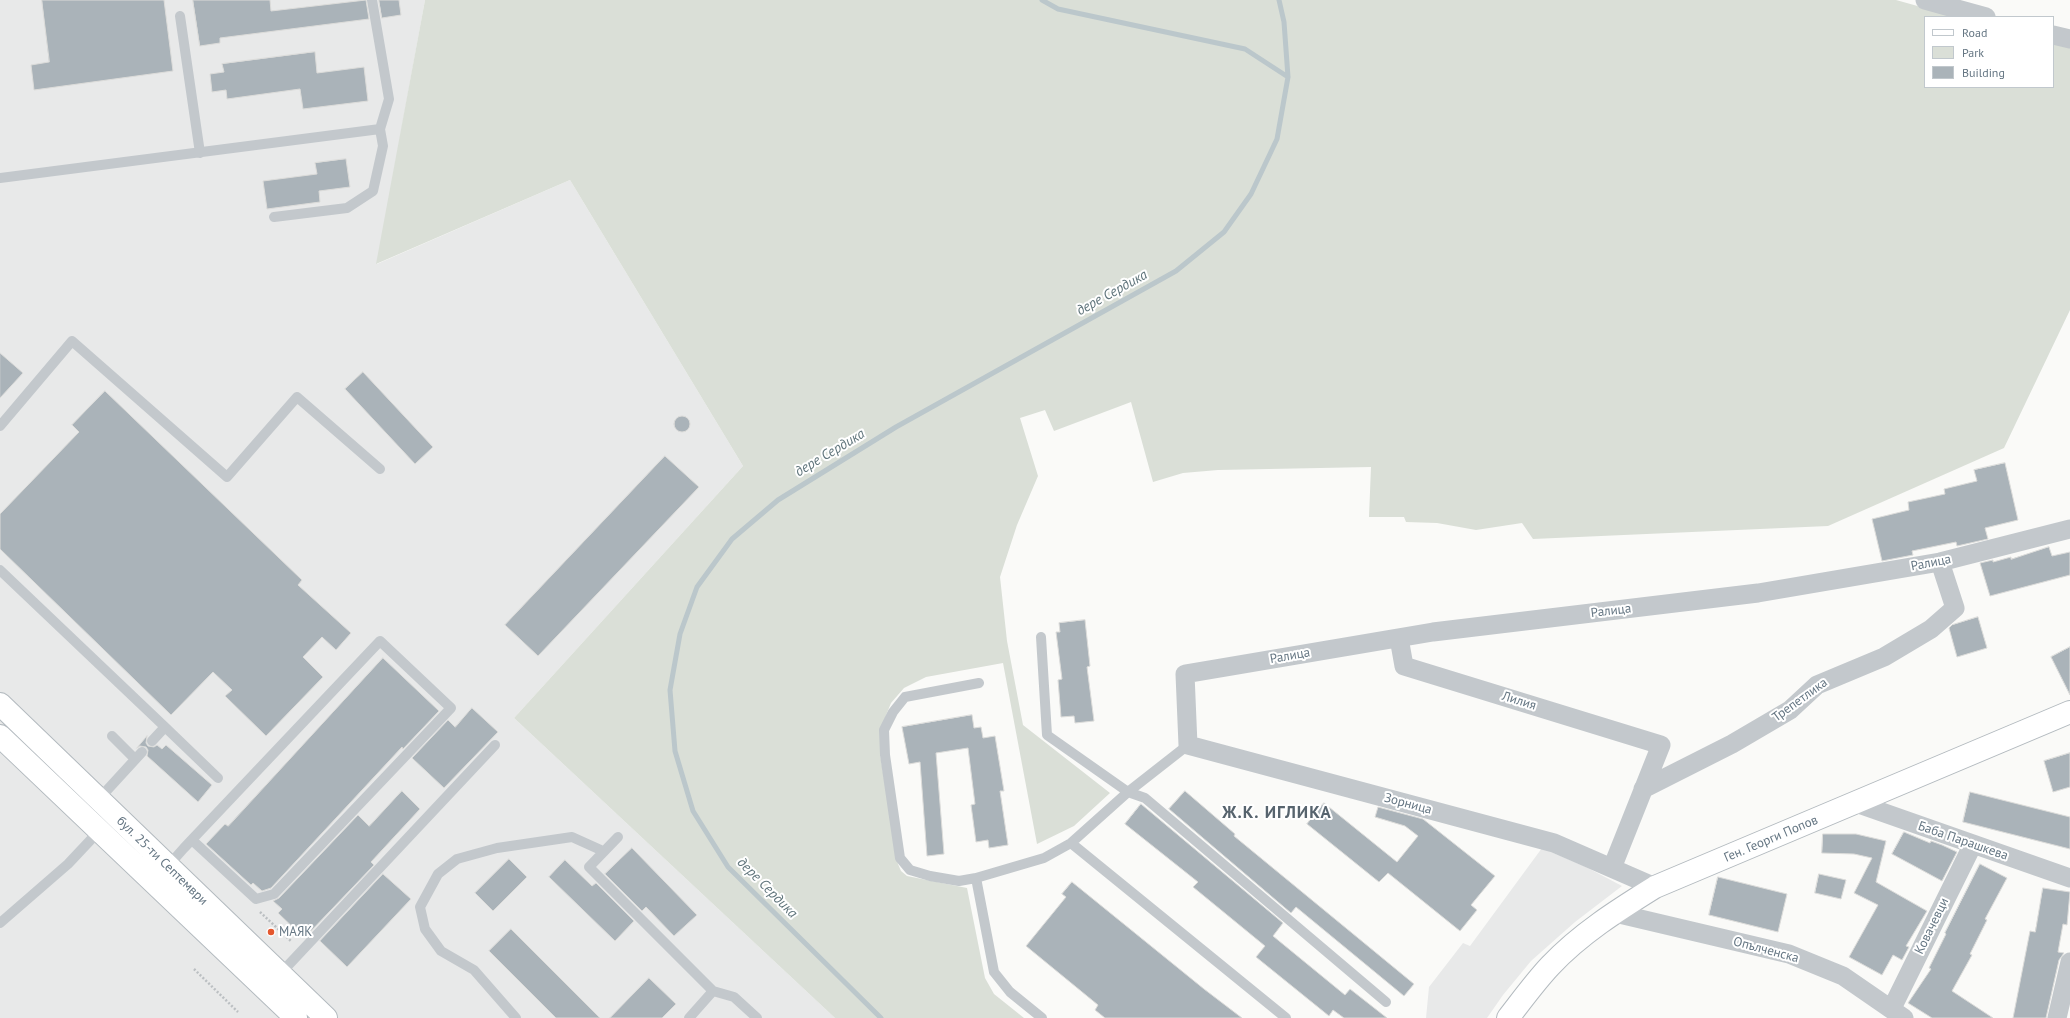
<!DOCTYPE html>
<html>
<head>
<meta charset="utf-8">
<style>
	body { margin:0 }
	#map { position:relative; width:2070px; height:1018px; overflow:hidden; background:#fafaf8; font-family:"PT Sans",sans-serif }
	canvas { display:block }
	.legend { position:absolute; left:1924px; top:16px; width:130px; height:72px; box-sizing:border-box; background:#fff; border:1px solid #c1c8cd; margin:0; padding:5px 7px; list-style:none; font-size:12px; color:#657683 }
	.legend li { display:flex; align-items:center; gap:8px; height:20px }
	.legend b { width:20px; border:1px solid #c1c8cd }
</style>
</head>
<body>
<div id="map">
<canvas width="2070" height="1018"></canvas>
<ul class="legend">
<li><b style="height:5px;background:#fff"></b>Road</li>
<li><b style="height:11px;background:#dadfd7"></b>Park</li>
<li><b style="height:11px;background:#aab3b9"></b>Building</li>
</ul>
</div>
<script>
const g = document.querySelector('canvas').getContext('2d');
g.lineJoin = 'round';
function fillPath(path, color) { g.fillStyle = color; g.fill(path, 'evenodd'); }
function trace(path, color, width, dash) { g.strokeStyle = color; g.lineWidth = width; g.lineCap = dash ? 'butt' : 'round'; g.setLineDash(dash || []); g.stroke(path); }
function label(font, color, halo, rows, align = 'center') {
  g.font = font + ' "PT Sans",sans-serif'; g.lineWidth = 4; g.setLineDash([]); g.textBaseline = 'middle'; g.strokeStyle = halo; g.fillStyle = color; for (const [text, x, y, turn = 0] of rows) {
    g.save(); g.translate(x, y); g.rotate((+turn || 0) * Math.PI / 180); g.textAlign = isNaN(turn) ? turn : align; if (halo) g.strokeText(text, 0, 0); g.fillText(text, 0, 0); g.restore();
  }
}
const built = new Path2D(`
	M0,0H425L377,264L570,180L743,466L514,718L835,1018H0Z
	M1542,848L1586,867L1622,886L1575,922L1531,961L1503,995L1487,1018H1426L1429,987L1463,943L1470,946Z`);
const green = new Path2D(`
	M425,0H1896L1957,17H1925V87H2053V43L2070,47V310L2004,448L1828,526L1533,539L1522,523L1476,530L1437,523L1406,522L1404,517H1369L1371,467L1218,470L1183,473L1153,482L1131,402L1054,431L1045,410L1020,418L1038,476L1017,525L1000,577L1007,641L1023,725L1110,793L1074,826L1037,844L1003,663L926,677L904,688L891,703L880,730V754L898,864L901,871L907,876L967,888L985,978L994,994L1024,1018H835L514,718L743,466L570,180L376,264Z`);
const stream = new Path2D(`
	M1042,0L1058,9L1245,49L1288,77
	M881,1018L728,867L693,811L675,751L670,690L680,634L697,587L732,539L778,500L896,427L1176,271L1224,232L1251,194L1277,139L1288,77L1284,22L1279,0`);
const building = new Path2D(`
	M42,0H164L173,71L34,90L31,65L49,62Z
	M193,0H270L271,11L366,0L369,19L220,38V43L200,46Z
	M379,0H399L401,15L382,18Z
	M315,52L317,73L364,67L368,101L303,109L300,89L227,99L226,90L212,92L210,74L224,72L222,64Z
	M346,159L350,187L319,191L320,202L267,209L263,181L317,174L315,163Z
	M0,353L23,373L0,398Z
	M363,372L433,447L415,464L345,389Z
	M105,391L302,580L298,585L351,633L336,650L322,637L303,657L323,677L266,736L225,696L232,690L213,672L171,715L0,549V514L79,432L72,425Z
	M674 424a8 8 0 1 1 16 0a8 8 0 1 1-16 0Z
	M665,456L699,487L538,656L505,625Z
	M2005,463L2018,520L1985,528L1988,539L1957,546L1956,542L1912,551L1913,555L1882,561L1872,519L1909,510L1908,502L1945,494L1944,489L1977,481L1974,470Z
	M2049,547L2052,556L2070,552V575L1990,596L1980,563L1993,560V562L2011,557V559Z
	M1978,617L1987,648L1957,657L1949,628L1952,625Z
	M1085,620L1090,666L1087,667L1094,721L1075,723L1074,716L1061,717L1058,680L1062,679L1056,632H1060L1059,623Z
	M2070,647V695L2051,657Z
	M383,658L439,711L403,749L402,747L271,888L262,891L253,883L251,885L206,844L225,824L228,826Z
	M472,708L498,732L444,788L412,758L448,720L455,727Z
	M972,715L974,728L981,727L983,738L995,736L1004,791H1000L1008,845L989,848L988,840L976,842L971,805L975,804L968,748L936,753L944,854L927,856L920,762L909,764L902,727Z
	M147,736L146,743L148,746L154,747L157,745L162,749L166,745L212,785L198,802L147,756L148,750L146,747L140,746L137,748Z
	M2070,753V787L2053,792L2044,761Z
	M402,791L420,809L371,862L374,865L310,932L307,929L301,935L278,913L282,909L273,901L279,898L358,815L369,826Z
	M1185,791L1235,834L1234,836L1414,984L1404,996L1296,907L1291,913L1169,809Z
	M1970,792L2070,817V849L1963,822Z
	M1324,803L1397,862L1418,836L1405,826L1375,817L1378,807L1423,819L1495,876L1471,905L1477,910L1460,931L1388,873L1379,882L1307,824Z
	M1141,804L1283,923L1273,936L1345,995L1350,989L1387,1018H1344L1333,1010L1329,1016L1256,957L1265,946L1193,887L1198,882L1125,824Z
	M1904,832L1930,843L1931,841L1942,845L1957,852L1942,881L1892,854Z
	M1823,834H1856L1886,841L1876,882L1927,911L1906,946L1909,947L1902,960L1893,955L1882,975L1849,957L1878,905L1854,893L1872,858L1854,854L1822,853Z
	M632,848L697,915L674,936L646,907L642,911L605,874Z
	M509,859L527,877L493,911L475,893Z
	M565,860L592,886L596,883L634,921L615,941L549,877Z
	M1980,864L2007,878L1985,919L1987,920L1970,954L1972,955L1952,991L1993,1018H1932L1908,1003L1931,969L1929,968L1946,934L1945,933Z
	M383,874L411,899L347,967L320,941Z
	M1819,874L1846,880L1841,899L1815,893Z
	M1718,877L1787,894L1778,932L1709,915Z
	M1072,882L1204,989L1242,1018H1105L1095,1010L1098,1005L1026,946L1066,897L1062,894Z
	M2043,888L2070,892L2067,925L2063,924L2058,952L2064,953L2059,960L2046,1018H2013L2030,931L2035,932Z
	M511,929L600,1018H556L489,951Z
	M649,978L676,1004L662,1018H610Z`);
const path = new Path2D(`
	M260,912L292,942
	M194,969L238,1012`);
const lane = new Path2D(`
	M180,16L200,153
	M0,178L380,129L389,99L372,0
	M274,217L347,208L373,191L383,146L380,129
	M0,426L72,341L227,477L297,397L380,469
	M0,570L165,727L152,741
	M1041,637L1047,735L1128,792L1145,798L1386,1002
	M979,683L905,697L893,712L884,730L885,755L900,858L910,870L930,876L959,881L976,878L1044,858L1071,843L1128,792L1188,745
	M165,727L218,778
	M112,736L135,759
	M98,800L142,752
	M618,837L589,867L713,991
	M1071,843L1286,1018
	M168,866L184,848L380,641L451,708L274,894L256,899L192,840
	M976,878L994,972L1010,992L1042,1018
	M0,923L68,864L99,831
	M280,974L495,745
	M516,1018L474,970L441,951L425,929L420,907L438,874L457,859L497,848L572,837L603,851
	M689,1018L713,991L734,997L757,1018`);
const street = new Path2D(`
	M1925,0L1986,17
	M2053,35L2070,39
	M1399,638L1404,666L1661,745L1612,868
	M1643,789L1732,744L1790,710L1817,685L1884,657L1931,629L1955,608L1940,562
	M1856,803L2070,878
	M1655,887L1554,843L1188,745L1185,674L1433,632L1758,593L1940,562L2070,529
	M1615,913L1789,954L1843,976L1904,1018
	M1892,1008L1973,844
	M2057,1018L2070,962`);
const secondary = new Path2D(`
	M0,704L326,1018
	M0,736L296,1018
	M1508,1018C1522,1000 1535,982 1550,966C1580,934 1618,910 1655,887L2070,712`);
const markers = [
	[271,932,4,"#e4572e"]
];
const streetNames = [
	["Ралица",1931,563,-11],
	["Ралица",1611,611,-7],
	["Ралица",1290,656,-10],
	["Трепетлика",1800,700,-36],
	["Лилия",1519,701,17],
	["Зорница",1408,804,15],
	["Ген. Георги Попов",1771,839,-23],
	["Баба Парашкева",1963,841,19],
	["бул. 25-ти Септември",162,861,44],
	["Ковачевци",1932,926,-64],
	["Опълченска",1766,950,15]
];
const poiNames = [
	["МАЯК",279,932]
];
const waterNames = [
	["дере Сердика",1112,293,-29],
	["дере Сердика",830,453,-31],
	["дере Сердика",767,888,45]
];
const districtNames = [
	["Ж.К. ИГЛИКА",1277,813]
];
fillPath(built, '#e8e9e9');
fillPath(green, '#dadfd7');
trace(stream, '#bbc7cb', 5);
fillPath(building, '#aab3b9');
trace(building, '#dcdcda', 1);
trace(secondary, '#b3babf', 24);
trace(path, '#bbbfc2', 2.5, [2, 2]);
trace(lane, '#c3c8cc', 10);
trace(street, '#c3c8cc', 19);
trace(secondary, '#fff', 22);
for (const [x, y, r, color] of markers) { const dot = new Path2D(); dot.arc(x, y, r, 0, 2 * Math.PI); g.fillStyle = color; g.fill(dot); trace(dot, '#fff', 1.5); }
label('13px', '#657683', '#fff', streetNames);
label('13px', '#657683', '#fff', poiNames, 'left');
label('italic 14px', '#60757c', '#fff', waterNames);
g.letterSpacing = '1px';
label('bold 17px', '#57646e', '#fff', districtNames);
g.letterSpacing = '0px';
</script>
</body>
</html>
